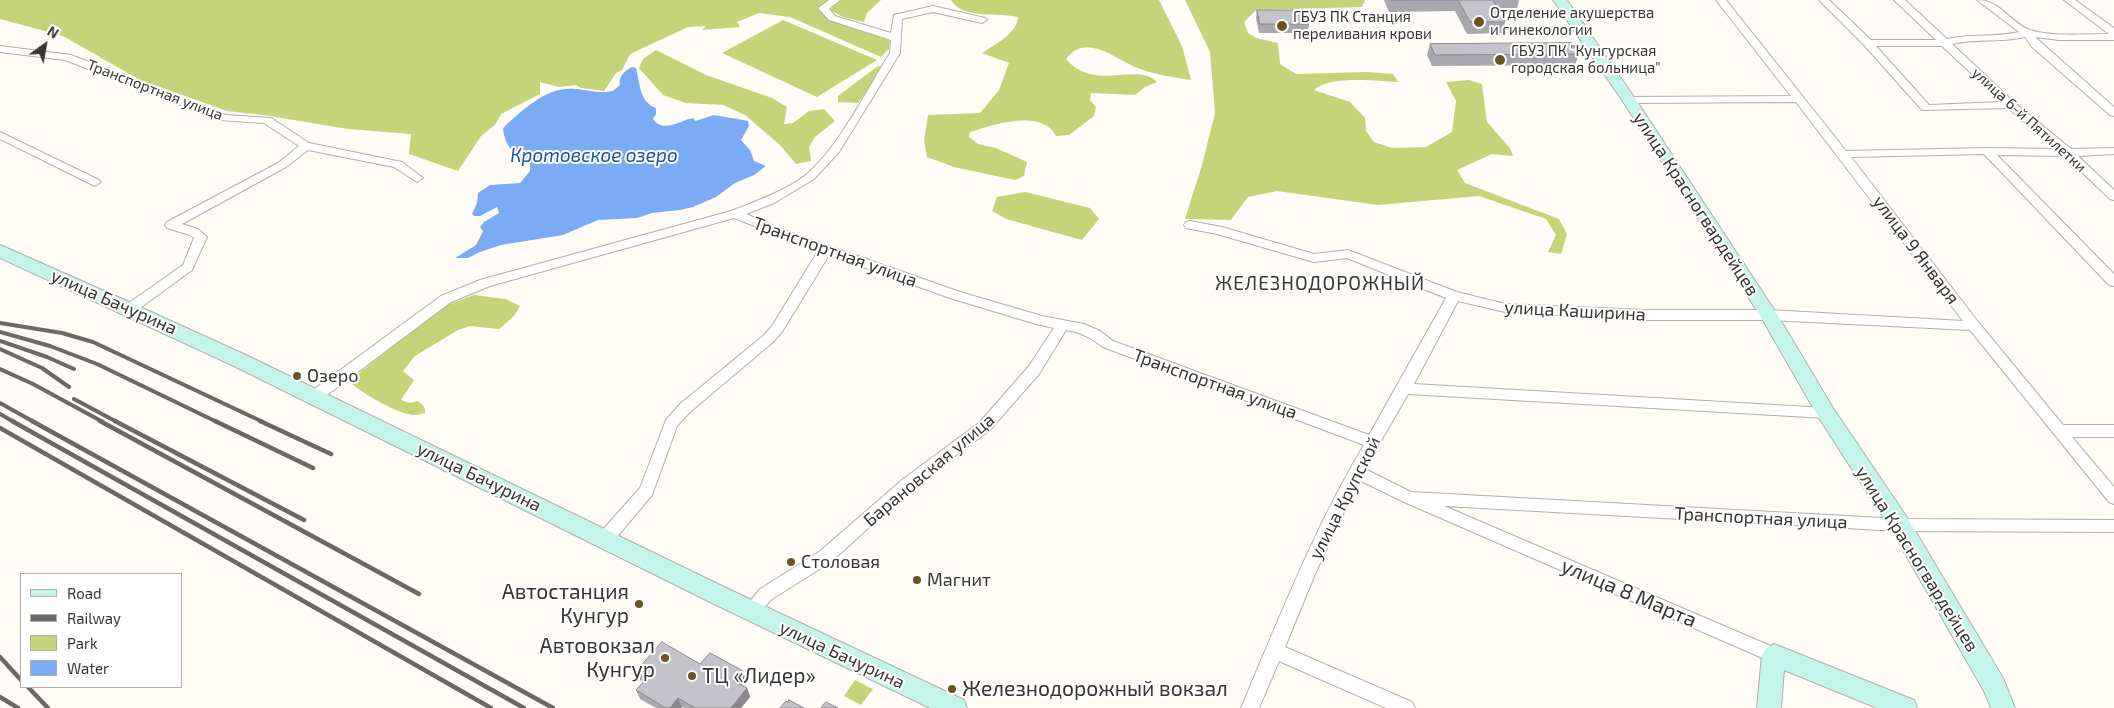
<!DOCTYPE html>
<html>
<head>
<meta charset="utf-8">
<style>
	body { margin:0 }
	#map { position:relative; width:2114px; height:708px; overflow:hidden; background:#fffbf7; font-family:"Exo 2",sans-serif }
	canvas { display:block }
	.legend { position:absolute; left:20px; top:573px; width:162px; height:115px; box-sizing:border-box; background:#fff; border:1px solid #afafae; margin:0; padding:6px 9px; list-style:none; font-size:15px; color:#383634 }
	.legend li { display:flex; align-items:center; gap:10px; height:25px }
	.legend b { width:25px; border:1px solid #afafae }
	.north { position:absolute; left:20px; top:20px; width:50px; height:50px; -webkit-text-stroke:4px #fff; paint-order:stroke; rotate:32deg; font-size:14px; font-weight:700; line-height:20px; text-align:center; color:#383634 }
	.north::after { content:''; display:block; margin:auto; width:18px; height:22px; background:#383634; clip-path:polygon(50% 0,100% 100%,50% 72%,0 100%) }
</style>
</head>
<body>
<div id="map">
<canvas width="2114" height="708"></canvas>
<ul class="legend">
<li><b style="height:6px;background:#c4f5ea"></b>Road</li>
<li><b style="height:6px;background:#6b6866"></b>Railway</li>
<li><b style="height:14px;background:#c5d479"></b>Park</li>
<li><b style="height:14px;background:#7cabf6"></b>Water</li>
</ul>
<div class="north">N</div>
</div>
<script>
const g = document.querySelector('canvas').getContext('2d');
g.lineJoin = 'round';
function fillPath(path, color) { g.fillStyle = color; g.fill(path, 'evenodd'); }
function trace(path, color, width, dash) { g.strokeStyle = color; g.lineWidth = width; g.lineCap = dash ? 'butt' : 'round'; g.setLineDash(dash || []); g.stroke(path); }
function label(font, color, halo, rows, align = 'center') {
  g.font = font + ' "Exo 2",sans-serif'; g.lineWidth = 4; g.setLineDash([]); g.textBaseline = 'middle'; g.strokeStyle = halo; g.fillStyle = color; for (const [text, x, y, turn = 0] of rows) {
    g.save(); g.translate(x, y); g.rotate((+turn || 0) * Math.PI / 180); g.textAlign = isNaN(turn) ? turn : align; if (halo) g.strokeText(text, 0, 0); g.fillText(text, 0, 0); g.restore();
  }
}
const green = new Path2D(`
	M0,0H830L819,9L890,41L889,49L881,57L790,17L759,13L737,22L740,27L702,30L706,26L688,27L630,54L622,70L616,73L604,91L581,88L576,85L559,87L540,82V94L501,114L495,125L481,136L458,171L409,154L411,134L348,129L263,115L227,111L140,80L63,36L0,19Z
	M840,0H881L867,13L864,22L843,17L830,10Z
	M951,0H1159L1182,46L1191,80C1173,77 1155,75 1138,68C1117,61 1086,31 1066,59C1095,93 1136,61 1157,82L1145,87L1135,95L1091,93L1090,100L1096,107L1094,116L1069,135L1056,136C1042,108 992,125 970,132L969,137L978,144L996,148L1027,162L1024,176L1015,180L954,167L927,157L924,141L928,115L980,113L999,90L1009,63L982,53C994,45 1018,33 1018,17C998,12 963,20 951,0Z
	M1185,0H1365L1362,7L1256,10L1244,22L1248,33L1256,38L1278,43L1280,64L1296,74L1366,72L1393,74L1398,82C1377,81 1330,75 1314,90L1350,102L1365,118L1366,131L1374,142L1392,148L1426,147L1452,132L1456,101L1446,82L1469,80L1482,84L1487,122L1510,148L1513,156L1492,154L1457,170L1465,183L1559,219L1567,234L1561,254L1548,252L1556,235L1546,219L1479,196L1378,205L1277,191L1248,197L1231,220L1185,219L1202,165L1215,113L1210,52Z
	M783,20L877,60L817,97L722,53Z
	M656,50L706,75L772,98L787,107L784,124L793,123L809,111L824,109L835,121L815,137L809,147L811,161L796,164L780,145L745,115L723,105L686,103L663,95L639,68L643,59Z
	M878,66L883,67L858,103L838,102V96Z
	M1025,192L1090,208L1099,219L1082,240L1006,219L992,211L997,197Z
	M474,295L506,299L520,306L514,316L499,329L470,326L458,330L415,356L403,371L414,380L401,400L410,403L417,401C422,403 426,407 425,413C421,414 417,415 413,415C398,414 364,394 352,384L354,377L444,306Z
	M855,680L873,689L861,705L844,696Z`);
const water = new Path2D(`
	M632,67L636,68C640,82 639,102 656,108V114L653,119C663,134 681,120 693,118L695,121L714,115L743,120L748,121L749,126L741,140L750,150L754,161L766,166L754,175L735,183L716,197L693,207L680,210L652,213L637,218L598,220L563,235L501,245L480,252L468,258H455L476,245L483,231L480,227L484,222L499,213L497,207L480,216H474L472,214L477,203L478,193L490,185L520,183L530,171V164C516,156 505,147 503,129L505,126C524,109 547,86 575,89C589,90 599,94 613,91L620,85C618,77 625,70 632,67Z`);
const street = new Path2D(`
	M829,0H840L829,9L835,16L891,33L894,15L933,6L985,18L987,20L982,23L933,12L902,19L900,53L839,152L814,179L774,203L746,214L781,229L960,292L1042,316L1084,324L1100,331L1113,341L1369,435L1446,298L1347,258L1314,262L1217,234L1186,228L1184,225L1186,222L1190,221L1222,227L1314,254L1348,250L1457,292L1505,304L1646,310H1769L1963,321L1796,102L1629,103L1624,100L1629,97L1791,96L1716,0H1726L1846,151L1987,148L2057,149L2008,108L1922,110L1864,45L1819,0H1829L1871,40H1936L1894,0H1905L1947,39C1971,33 1995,38 2019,32L1977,0C2001,0 2010,23 2030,30C2050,37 2088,34 2109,34L2064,0H2075L2114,28V40H2059L2035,37L2114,107V116L2110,115L2032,47L2025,37C2000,43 1976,38 1952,44L2015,103L2071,149L2114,148V154L2078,156L2114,190V200L2110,199L2065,156L1997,155L2114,274V286L2109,285L1984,154L1851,157L1979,323L2063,425H2114V437H2072L2114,487V504L2109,502L1970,330L1769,320H1646L1505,312L1458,301L1414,384L1826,408L1831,409L1833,413L1831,417L1826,418L1408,394L1365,469L1411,492L1900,519L2114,520V532L1900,531L1444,506L1780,650L1783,655L1780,660L1774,663L1404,502L1359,480L1315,574L1285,647L1412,702L1415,708H1386L1279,661L1259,708H1241C1279,619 1314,528 1364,445L1103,347C1091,338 1081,332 1066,330L1039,374L990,430L912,488L831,562L772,599L756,616L750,618L744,616L742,611L760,589L819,552L902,480L980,422L1029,366L1054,328L1036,324L950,298L829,255L782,332L773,342L690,412L677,426L652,495L611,544L605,546L599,544L597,539L599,534L640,488L666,420L680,404L763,336L772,326L818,251L734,218L490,286L451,302L319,401L314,402L309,401L307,397L309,393L441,296L480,280L731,211C754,202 788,190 807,174C840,145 866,91 890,53L891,40L829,20L818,8ZM1876,46H1942L2002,102L1929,105Z
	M0,46L71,55L225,115L271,118L309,143L402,162L423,178L417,182L394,167L308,150L286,167L182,224L198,229L207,237L192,270L136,311H126L124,308L126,305L183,265L194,238L190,235L167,228L165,225L167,222L278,163L299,146L264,123L219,120L65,60L0,52Z
	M0,132L99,180L101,182L95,186L91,184L0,139Z`);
const secondary = new Path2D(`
	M1553,0H1567L1636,100L1775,311L1833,408L1908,519L2003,678L2015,708H1991L1984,691L1892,531L1819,418L1761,317L1622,100Z
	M0,245L127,301L248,356L724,587L964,700L967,708H930L708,601L234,366L0,258Z
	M1774,644L1914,700L1917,708H1877L1784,670L1781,708H1757L1762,655L1766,648Z`);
const railFar1 = new Path2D(`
	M0,323L62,333L93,342L263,422
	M0,332L50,346L97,364L217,422
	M0,341L47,357L74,369
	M0,349L42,368L69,387
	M0,369L33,384L103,422
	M74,399L117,422
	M0,403L34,422
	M0,414L14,422`);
const rail = new Path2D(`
	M12,421L524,708
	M32,421L553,708
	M100,421L419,594
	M115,421L304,520
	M215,421L313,468
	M260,421L331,454
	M0,428L491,708
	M0,657L21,680
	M28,687L48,708
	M0,697L18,708`);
const wall = new Path2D(`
	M1384,0H1519L1517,8H1497L1505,22L1502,33L1467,34L1455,11L1389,12Z
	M1257,10L1309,24L1308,33H1259L1256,18Z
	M1430,44L1579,54L1575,65L1432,66L1427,55Z
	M700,664L743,671L746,680L741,685L747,688L750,697L741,708H685L682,707L681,708H656L640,699L636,690L643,682L640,680L636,672Z`);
const shadedWall = new Path2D(`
	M743,671L746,680L738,690L734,681Z
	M747,688L750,697L741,708H731Z
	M678,698L682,707L681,708H670Z`);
const building = new Path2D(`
	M1391,0H1493L1505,22H1470L1458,0Z
	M1257,10H1305L1309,24H1260Z
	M1572,43L1579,54L1435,55L1430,44Z
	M662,642L700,664L710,653L743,671L734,681L747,688L731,708H695L678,698L670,708H666L636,690L647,678L636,672Z
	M789,700L804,708H780L786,701L788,702Z
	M826,702L838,708H821Z`);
const markers = [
	[1479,22,6,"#6c5425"],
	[1282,26,6,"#6c5425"],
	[1500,60,6,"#6c5425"],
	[297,376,5,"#6c5425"],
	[791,562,5,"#6c5425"],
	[917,580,5,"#6c5425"],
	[639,604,5,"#6c5425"],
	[665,658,5,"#6c5425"],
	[692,676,5,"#6c5425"],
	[952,689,5,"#6c5425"]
];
const farPoinames = [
	["Отделение акушерства",1490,13],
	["и гинекологии",1490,30],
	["ГБУЗ ПК Станция",1293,17],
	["переливания крови",1293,34],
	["ГБУЗ ПК \"Кунгурская",1511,51],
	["городская больница\"",1511,68]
];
const farStreetnames = [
	["Транспортная улица",155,90,21],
	["улица 6-й Пятилетки",2029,120,42]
];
const streetNames = [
	["улица Красногвардейцев",1696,204,57],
	["улица 9 Января",1916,250,53],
	["Транспортная улица",835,252,20],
	["улица Бачурина",114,302,24],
	["улица Каширина",1575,311,3],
	["Транспортная улица",1215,384,20],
	["Барановская улица",929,470,-40],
	["улица Бачурина",479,477,26],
	["улица Крупской",1345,498,-63],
	["Транспортная улица",1761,518,3],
	["улица Красногвардейцев",1917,559,58],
	["улица Бачурина",842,655,25]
];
const poiNames = [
	["Озеро",307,376],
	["Столовая",801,562],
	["Магнит",927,580]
];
const waterNames = [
	["Кротовское озеро",594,156]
];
const neighbourhoodNames = [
	["ЖЕЛЕЗНОДОРОЖНЫЙ",1320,284]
];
const nearPoinames = [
	["Автостанция",629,592],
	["Кунгур",629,616],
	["Автовокзал",655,646],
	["Кунгур",655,670],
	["ТЦ «Лидер»",702,676,"left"],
	["Железнодорожный вокзал",962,689,"left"]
];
const nearStreetnames = [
	["улица 8 Марта",1629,593,23]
];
fillPath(green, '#c5d479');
fillPath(water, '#7cabf6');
trace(street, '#b3aea9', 2);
trace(secondary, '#b3aea9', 2);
fillPath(street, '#fff');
fillPath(secondary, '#c4f5ea');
trace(railFar1, '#6b6866', 4);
trace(rail, '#6b6866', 4.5);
fillPath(wall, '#a9a8ae');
fillPath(shadedWall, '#8a888d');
fillPath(building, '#c5c3ca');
trace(building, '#8a888d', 1);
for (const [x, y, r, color] of markers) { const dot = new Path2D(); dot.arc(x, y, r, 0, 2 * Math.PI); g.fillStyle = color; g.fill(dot); trace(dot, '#fff', 2); }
label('15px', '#383634', '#fff', farPoinames, 'left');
label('15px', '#383634', '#fff', farStreetnames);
label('18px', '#383634', '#fff', streetNames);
label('18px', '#383634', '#fff', poiNames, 'left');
label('italic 19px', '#1b52a8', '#fff', waterNames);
g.letterSpacing = '1px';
label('19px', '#383634', '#fff', neighbourhoodNames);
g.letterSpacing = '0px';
label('21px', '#383634', '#fff', nearPoinames, 'right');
label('21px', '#383634', '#fff', nearStreetnames);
</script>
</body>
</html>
